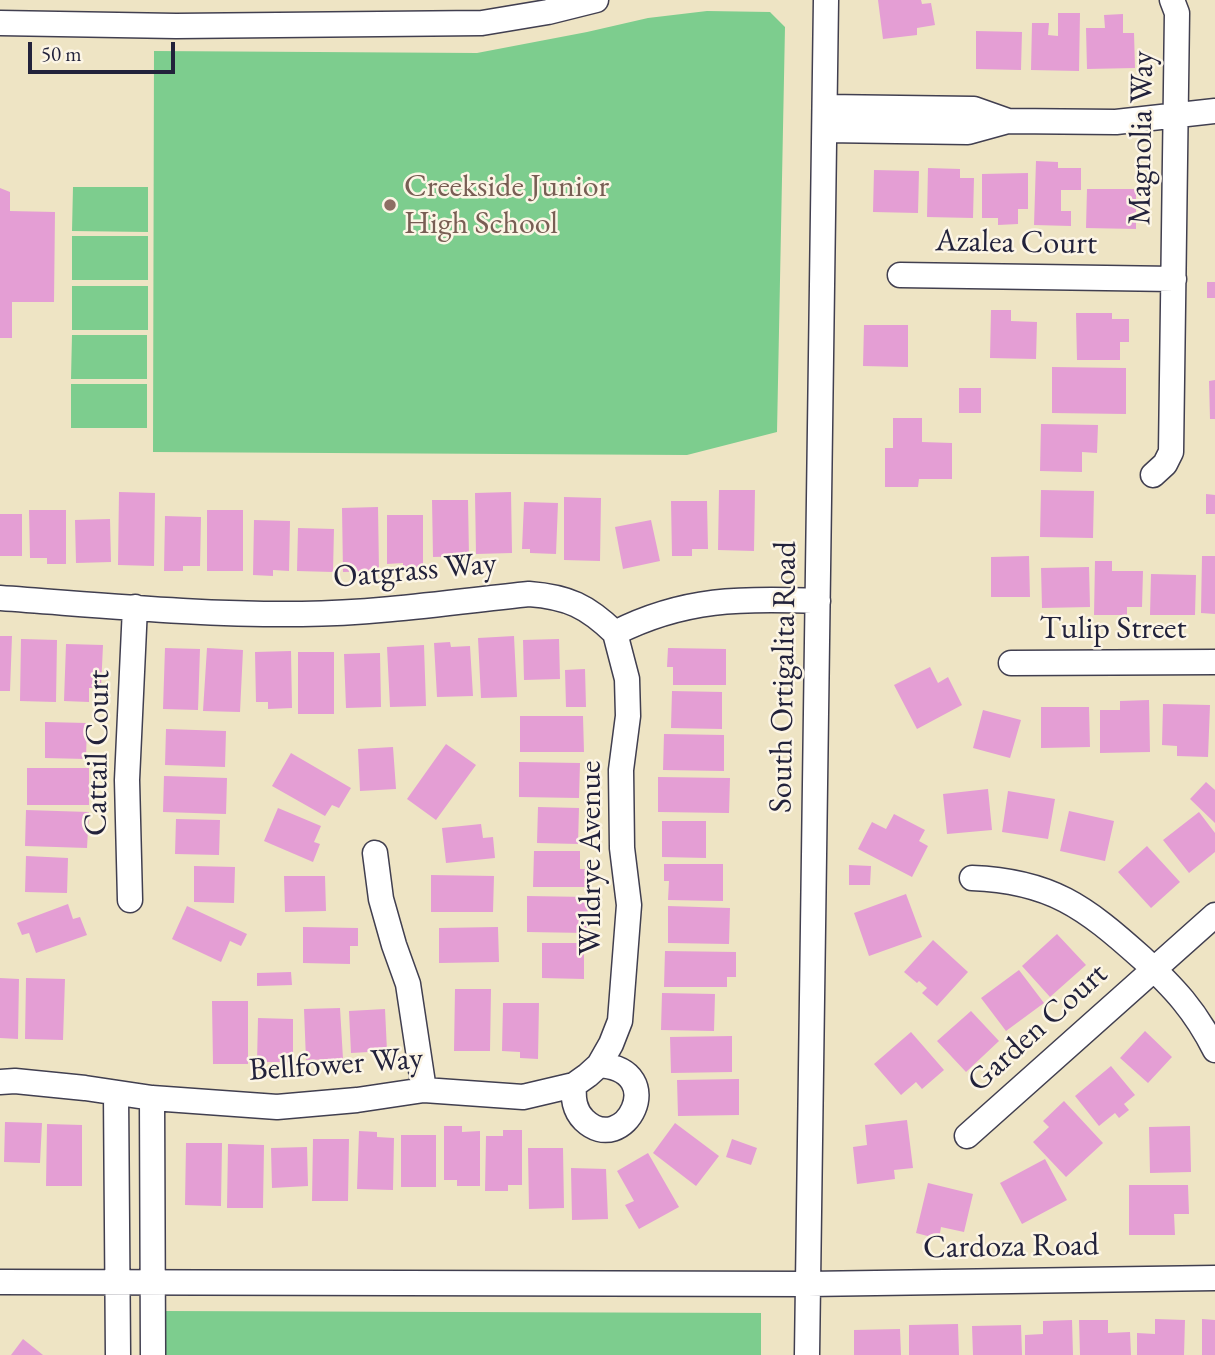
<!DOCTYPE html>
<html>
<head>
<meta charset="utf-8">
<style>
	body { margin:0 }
	#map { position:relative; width:1215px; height:1355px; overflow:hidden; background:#eee4c4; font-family:"EB Garamond",serif }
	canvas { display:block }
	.scale { position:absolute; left:28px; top:42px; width:147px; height:32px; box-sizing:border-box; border:4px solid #22223b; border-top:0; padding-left:9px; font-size:21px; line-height:24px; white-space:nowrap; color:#22223b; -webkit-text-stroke:5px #fcf5e5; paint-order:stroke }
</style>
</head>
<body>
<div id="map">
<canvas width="1215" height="1355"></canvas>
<div class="scale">50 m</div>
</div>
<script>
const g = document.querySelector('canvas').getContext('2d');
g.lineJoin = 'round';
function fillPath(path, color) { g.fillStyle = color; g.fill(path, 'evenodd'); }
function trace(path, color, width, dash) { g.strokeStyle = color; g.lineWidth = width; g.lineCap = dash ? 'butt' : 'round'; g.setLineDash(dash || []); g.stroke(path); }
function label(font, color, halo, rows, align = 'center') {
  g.font = font + ' "EB Garamond",serif'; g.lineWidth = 5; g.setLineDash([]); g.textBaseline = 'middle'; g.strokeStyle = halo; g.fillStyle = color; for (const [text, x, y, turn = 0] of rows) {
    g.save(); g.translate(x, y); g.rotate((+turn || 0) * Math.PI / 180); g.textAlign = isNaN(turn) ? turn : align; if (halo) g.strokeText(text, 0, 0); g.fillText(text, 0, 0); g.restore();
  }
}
const green = new Path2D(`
	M707,11L770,12L785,27L777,432L687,455L153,452L154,51L477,53L587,32L648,18Z
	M73,187H148V232L72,231Z
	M72,236H148V280H72Z
	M72,286H148V330H72Z
	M72,335H147V379H71Z
	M71,384H147V428H71Z
	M165,1311L761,1313V1355H166Z`);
const building = new Path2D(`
	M878,0H921L922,4L931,3L935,25L917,28V35L883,39Z
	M1058,13H1080L1079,71L1031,70L1032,23H1049L1048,35L1058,36Z
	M1123,14V33H1134L1135,68L1087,69L1086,28H1105L1104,15Z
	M976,31L1022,32L1021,70L976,69Z
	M1036,161L1058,162V168H1081V190H1061V211H1071V226L1034,225Z
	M928,168L960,169V178H974L973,218L927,217Z
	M874,170L919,171L918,213L873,212Z
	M1028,173V209H1018V224L998,225V218H982V174Z
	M0,188L10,192V211L55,212L54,302H12V338H0Z
	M1087,189H1136V229L1086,228Z
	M1207,282H1215V298H1207Z
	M991,310H1011V321L1037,322L1036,359L990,358Z
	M1076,313H1112V319H1129V342H1120V360H1077Z
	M864,325H908V367L863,366Z
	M1052,367L1126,368V414L1052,413Z
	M1215,380V419H1210L1209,381Z
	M959,388H981V413H959Z
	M893,418H922V442L952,443V479H919L918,487H885V448H893Z
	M1041,424L1098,425L1097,453L1082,452V472L1040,471Z
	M719,490H755L754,551L718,550Z
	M1041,490L1094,491L1093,538L1040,537Z
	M119,492L155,493L154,566L118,565Z
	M511,492L512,553L476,554L475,493Z
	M1206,494L1215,495V514H1206Z
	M564,497L601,498L600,561L564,560Z
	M432,500H468L469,556L433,557Z
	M671,501H707L708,549H692V556H672Z
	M524,502L558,503L556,554L530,553V549H522Z
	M378,507L379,571L343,572L342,508Z
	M29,510H66V564H47V558H30Z
	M207,510H243V571H207Z
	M0,514H22V556H0Z
	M387,515H423V569H403V563L387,564Z
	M165,516L201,517L200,566H183V571H164Z
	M110,519L111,562L76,563L75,520Z
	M254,520L290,521L289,571L273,570V576L253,575Z
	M651,520L660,561L623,569L615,527Z
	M298,528L334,529L333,572L297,571Z
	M1029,556L1030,597H991V557Z
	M1202,556H1215V614L1201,613Z
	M1095,561H1112V571H1143L1142,607H1127V615H1094Z
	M1089,567L1090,607L1042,608L1041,568Z
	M1151,574L1196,575L1195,615H1150Z
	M0,636H12L10,691H0Z
	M514,636L517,697L481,698L478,638Z
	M21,639L57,640L56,702L20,701Z
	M559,639L560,679L524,680L523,640Z
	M450,642L451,647L470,646L473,696L437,697L434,643Z
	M66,644L103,645L101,688H89V702L64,701Z
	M424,645L426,706L390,707L387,647Z
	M165,648L200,649L198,710L163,709Z
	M207,648L243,650L240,712L203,711Z
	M668,648L726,649V685H673V667H667Z
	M291,651L292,708L268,709V702H256L255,652Z
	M298,652H334V714H298Z
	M380,653L381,707L346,708L344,654Z
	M930,667L938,683L948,677L962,705L917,729L894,685Z
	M585,669L586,707H566L565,670Z
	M672,691L722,692V729L671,728Z
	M1149,700L1150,752L1100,753V710H1120V701Z
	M1163,704L1210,705L1208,757L1177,756V746L1162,745Z
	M1041,707H1089L1090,747L1041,748Z
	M983,710L1021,720L1010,758L973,748Z
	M520,716H583L584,752H520Z
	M45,722L87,723L86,759L45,758Z
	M166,729L226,731L225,767L165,765Z
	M664,734L724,735V771L663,770Z
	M446,744L476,765L436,820L407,799Z
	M393,747L396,789L360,791L358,749Z
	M291,753L351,788L339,808L332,805L325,816L272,786Z
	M519,762L580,763L579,798L519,797Z
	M27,768H89V805H27Z
	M164,776L227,778L226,814L163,812Z
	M658,777L730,778L729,813L658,812Z
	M1206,782L1215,790V823L1190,799Z
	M988,789L992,830L947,834L943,794Z
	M1008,791L1055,799L1048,839L1002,832Z
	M538,807L579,808L578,844L537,843Z
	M278,808L321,826L314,842L320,844L313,862L264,841Z
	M26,810L89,812L87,848L25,846Z
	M1069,811L1114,821L1105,861L1060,851Z
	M1199,812L1215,833V852L1189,873L1163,840Z
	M894,814L925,830L919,841L928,846L912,877L858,849L872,822L886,829Z
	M176,819L220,820L219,855L175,854Z
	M662,821H706V858L662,857Z
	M481,824L483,838L493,837L495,858L446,863L442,828Z
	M1147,846L1180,882L1151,908L1118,872Z
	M534,851H580V869H587V887H533Z
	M26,856L68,858L67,893L25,892Z
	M664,864H723V901L668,900L669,881H664Z
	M849,865L871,866L870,885H849Z
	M194,866L235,867L234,903L194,902Z
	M431,875L494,876L493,912H431Z
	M284,876H325L326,911L285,912Z
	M906,894L922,937L869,956L854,913Z
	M527,896L588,897L587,933L527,932Z
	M68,904L73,919L80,917L87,935L36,953L29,933L22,935L17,923Z
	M187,906L247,934L241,946L230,941L221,962L172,939Z
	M668,906L730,908L729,944L668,943Z
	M303,927L358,928V946H350V964L303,963Z
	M498,927L499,962L439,963V928Z
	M1057,934L1086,965L1050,997L1022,966Z
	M933,940L968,972L937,1006L922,993L927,988L919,981L917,983L904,972Z
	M542,943H584V979L542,978Z
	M665,951L736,952V977H727V987H664Z
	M1019,970L1044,1003L1006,1031L981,998Z
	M291,972L292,985L257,986V973Z
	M0,978L19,979L18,1039L0,1038Z
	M26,978L65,979L63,1040L25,1039Z
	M455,989H491L490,1051H454Z
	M662,993L715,994L714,1031L661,1030Z
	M212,1001H248V1064H213Z
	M503,1003H539L538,1059L520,1058V1052L502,1051Z
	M340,1008L343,1059L306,1060L304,1009Z
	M385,1009L387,1051L351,1053L349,1011Z
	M971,1011L999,1041L966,1072L937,1041Z
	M258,1018L293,1019V1062H257Z
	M1145,1031L1172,1057L1148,1083L1120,1058Z
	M911,1032L944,1070L922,1089L916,1082L901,1095L874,1064Z
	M732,1036V1072L671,1073L670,1037Z
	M1111,1066L1135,1095L1124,1104L1129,1110L1119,1118L1115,1113L1099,1126L1075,1096Z
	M739,1079V1115L678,1116L677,1080Z
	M1064,1101L1103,1143L1066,1177L1033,1142L1049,1127L1043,1121Z
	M907,1120L913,1168L894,1170L895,1179L857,1184L853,1147L867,1145L865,1125Z
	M5,1122L42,1123L40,1163L4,1162Z
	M675,1123L719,1156L696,1186L653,1153Z
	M47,1124L82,1125V1186H46Z
	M444,1126H462V1132L480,1131V1186H457V1180H444Z
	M1190,1126L1191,1172L1150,1173L1149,1127Z
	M503,1130H522V1185H508V1191H485L486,1136H503Z
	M359,1131L377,1132V1137L394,1138L393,1190L357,1189Z
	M401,1135H436V1187H401Z
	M313,1139H349L348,1201H312Z
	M732,1139L757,1148L751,1165L726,1157Z
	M186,1143H222L221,1206L185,1205Z
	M228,1144L264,1145L263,1208H227Z
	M307,1147L308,1186L272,1188L271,1148Z
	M528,1148H563L564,1208L529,1209Z
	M648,1153L679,1207L639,1229L625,1205L634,1201L617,1171Z
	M1045,1159L1067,1200L1022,1224L1000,1183Z
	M571,1168L606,1169L608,1219L572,1220Z
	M928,1183L973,1194L964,1232L941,1227L939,1239L916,1233Z
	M1129,1185H1188L1189,1214H1174L1175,1235H1129Z
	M1155,1319L1185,1320L1184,1355H1137V1333L1155,1334Z
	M1202,1319L1215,1320V1355H1202Z
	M1072,1320L1073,1355H1025V1335L1043,1334V1321Z
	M1079,1320H1108V1333L1130,1332L1131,1355H1080Z
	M958,1324L959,1355H909V1325Z
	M1021,1325L1022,1355H973L972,1326Z
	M900,1329L901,1355H854V1330Z
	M23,1339L43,1355H11Z`);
const minor = new Path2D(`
	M0,23L176,26L482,23L548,12L596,0
	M826,107L974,109L1008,121
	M825,130L968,132L1008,121L1116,122L1215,111
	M900,275L1174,279
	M1153,475L1165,464L1171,452L1177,13L1172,0
	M0,598C100,605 201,615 302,614C378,613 453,602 529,594C568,597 587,606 615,633
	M615,633C684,598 742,598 818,601
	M1011,663L1215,662
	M375,853L381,899L394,945L408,984L424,1090
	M972,878C1051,881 1085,907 1142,958C1174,988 1195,1010 1215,1050
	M130,900L127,780L135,607
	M0,1082L15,1081L85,1088L152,1098L277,1107L357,1100L424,1090L523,1097L574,1085L588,1075L599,1065L611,1044L620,1021L629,905L622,848L621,770L628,716L627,679L615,633
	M574,1085C573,1098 574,1110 584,1120C624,1159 671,1070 599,1065
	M116,1093L118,1355
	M152,1098L153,1355
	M967,1136L1215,915
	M0,1282L808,1284L1215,1278
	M807,1355L826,0`);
const markers = [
	[390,205,7,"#8d6e63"]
];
const streetNames = [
	["Magnolia Way",1142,138,-89],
	["Azalea Court",1016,243,1],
	["Oatgrass Way",415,571,-5],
	["Tulip Street",1113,629],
	["South Ortigalita Road",784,677,-89],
	["Cattail Court",98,753,-89],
	["Wildrye Avenue",591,858,-90],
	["Garden Court",1038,1028,-42],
	["Bellfower Way",336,1065,-4],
	["Cardoza Road",1011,1247,-1]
];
const educationNames = [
	["Creekside Junior",404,187],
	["High School",404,224]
];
fillPath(green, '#7dcd8e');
fillPath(building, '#e49ed4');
trace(minor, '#413f50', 27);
trace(minor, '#fff', 24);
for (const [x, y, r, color] of markers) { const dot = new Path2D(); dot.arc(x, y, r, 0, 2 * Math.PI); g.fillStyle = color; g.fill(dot); trace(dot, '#fcf5e5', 2.5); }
label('32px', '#22223b', '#fcf5e5', streetNames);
label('32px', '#785e54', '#fcf5e5', educationNames, 'left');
</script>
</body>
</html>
